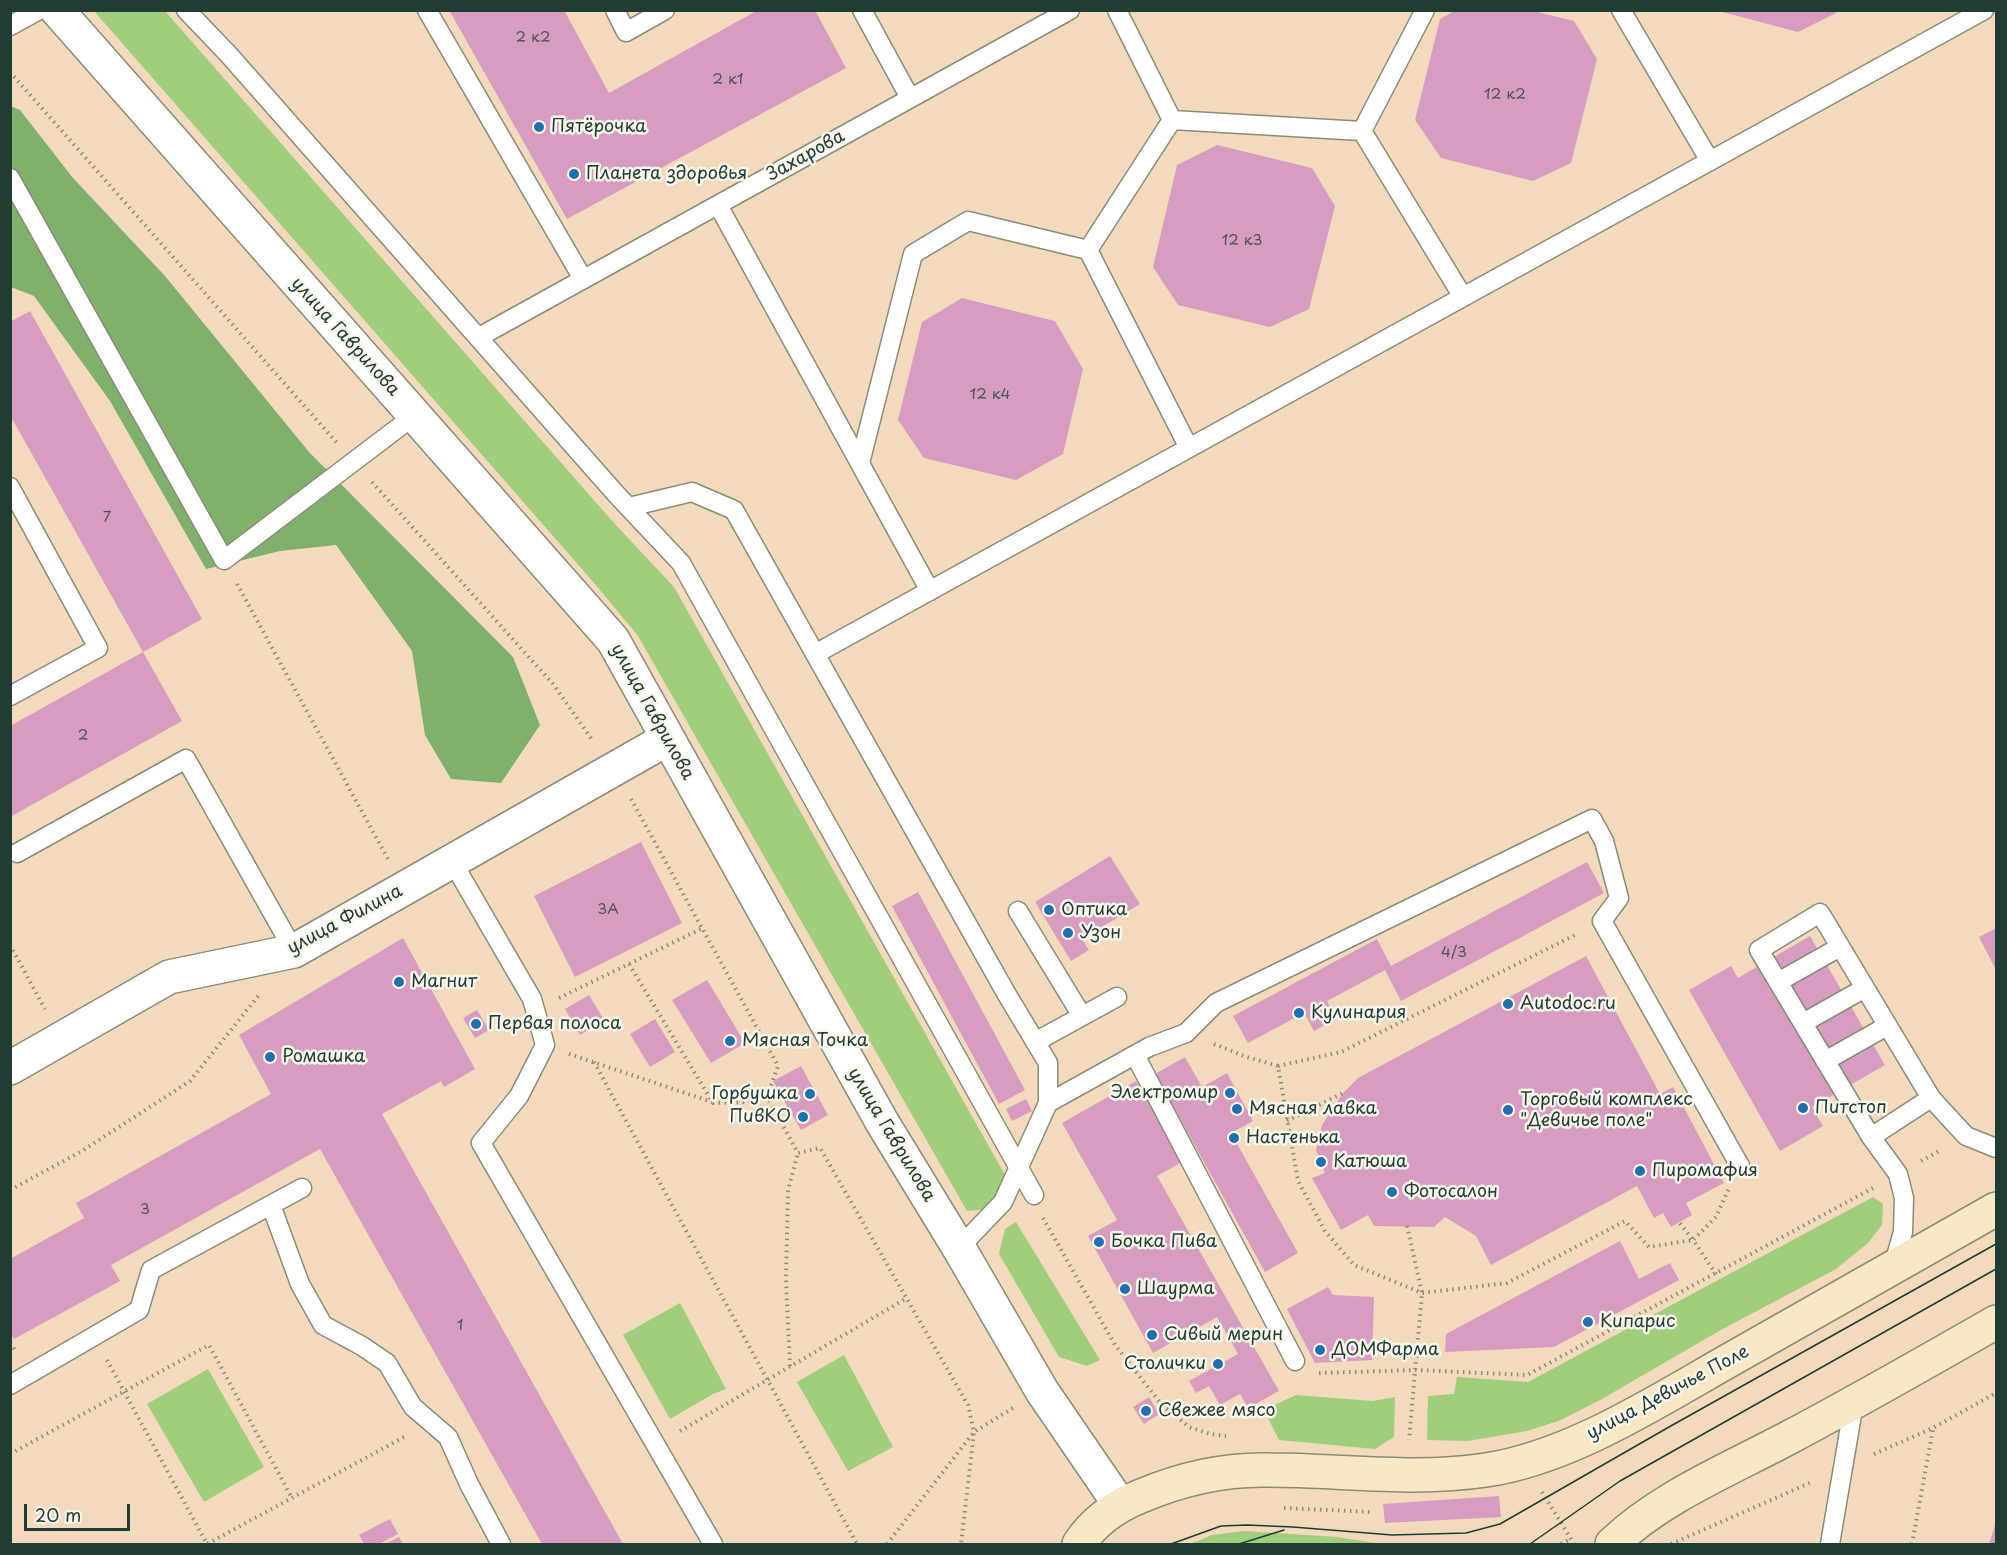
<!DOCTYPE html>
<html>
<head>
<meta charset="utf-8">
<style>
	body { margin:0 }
	#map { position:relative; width:2007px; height:1555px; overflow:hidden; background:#f3dabc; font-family:"Playpen Sans",sans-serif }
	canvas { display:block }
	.frame { position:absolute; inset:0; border:12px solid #1f3d34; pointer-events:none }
	.scale { position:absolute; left:24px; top:1504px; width:106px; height:27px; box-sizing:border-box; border:3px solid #1f3d34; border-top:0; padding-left:8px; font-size:18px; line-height:21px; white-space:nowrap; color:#1f3d34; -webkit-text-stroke:4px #fbf7ec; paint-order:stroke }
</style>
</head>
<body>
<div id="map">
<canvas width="2007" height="1555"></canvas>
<div class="frame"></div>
<div class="scale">20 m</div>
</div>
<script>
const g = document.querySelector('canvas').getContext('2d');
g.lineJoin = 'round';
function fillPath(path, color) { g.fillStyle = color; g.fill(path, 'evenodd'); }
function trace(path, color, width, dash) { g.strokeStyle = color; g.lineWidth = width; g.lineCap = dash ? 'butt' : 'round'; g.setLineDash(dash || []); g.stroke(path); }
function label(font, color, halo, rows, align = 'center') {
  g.font = font + ' "Playpen Sans",sans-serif'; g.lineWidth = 5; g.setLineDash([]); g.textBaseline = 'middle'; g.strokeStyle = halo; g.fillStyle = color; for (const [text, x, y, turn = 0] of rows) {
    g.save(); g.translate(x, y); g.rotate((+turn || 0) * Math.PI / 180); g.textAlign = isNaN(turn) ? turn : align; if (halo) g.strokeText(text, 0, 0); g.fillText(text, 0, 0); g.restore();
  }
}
const green = new Path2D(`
	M94,11H165L614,523L674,587L1005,1175L1002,1194L988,1209L967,1211L638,636L595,584Z
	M1873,1197L1883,1204L1882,1225L1868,1243L1836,1269L1719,1331L1602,1399L1561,1420L1527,1431L1468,1441L1427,1440L1428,1396L1454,1394L1457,1377L1528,1382Z
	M1016,1222L1100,1360L1087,1366L1059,1357L999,1254L1005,1229Z
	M680,1303L726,1389L713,1394L670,1419L623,1335Z
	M844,1355L893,1447L848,1471L797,1382Z
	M208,1369L264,1467L204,1502L147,1404Z
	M1296,1395L1373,1401L1395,1397L1394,1437L1375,1449L1279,1440L1264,1410Z
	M1244,1531L1337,1537L1381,1544H1190L1212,1535Z`);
const forest = new Path2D(`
	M10,106L20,110L73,178L165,276L309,452L513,657L540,725L501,783L451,779L425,735L412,651L336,545L280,551L206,569L110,401L34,296L11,287Z`);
const building = new Path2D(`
	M449,10H564L609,93L758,10H815L846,68L567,219Z
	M1456,10H1529L1574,21L1597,59L1571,163L1533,181L1441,158L1415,120L1440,19Z
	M1715,10H1837L1836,13L1798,32Z
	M1217,145L1312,168L1335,206L1309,309L1270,327L1178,305L1153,267L1177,165Z
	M962,298L1055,321L1083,369L1063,454L1016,480L924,458L898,420L922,322Z
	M30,311L202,619L143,652L182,721L10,817V726L143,652L10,415V322Z
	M641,842L682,923L575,977L534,896Z
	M1110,856L1140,904L1082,939L1089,950L1071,961L1035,902Z
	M1587,862L1604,893L1401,1001L1385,970L1327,1001L1336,1019L1314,1031L1304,1013L1248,1043L1233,1016L1377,939L1391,966Z
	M918,892L1025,1090L999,1104L892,906Z
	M1996,928V970L1979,937Z
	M1810,936L1885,1065L1812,1107L1823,1126L1780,1151L1689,990L1731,966L1738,978Z
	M403,938L475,1069L444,1087L441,1081L382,1114L623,1544H542L320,1149L111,1265L120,1281L14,1339L10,1333V1259L84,1218L76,1203L271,1094L239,1035Z
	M1586,956L1660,1094L1673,1087L1724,1183L1686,1203L1692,1215L1671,1227L1663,1213L1654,1218L1637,1186L1491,1265L1476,1236L1445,1217L1434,1227L1374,1226L1368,1215L1341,1230L1312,1178L1325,1173L1316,1150L1322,1125L1343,1093L1358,1078Z
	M707,980L745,1043L711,1063L672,1000Z
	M589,995L604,1020L580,1035L565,1009Z
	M477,1010L489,1030L475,1038L463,1018Z
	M655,1019L675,1052L650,1067L630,1034Z
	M1185,1057L1202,1087L1227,1073L1253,1121L1231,1133L1298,1253L1265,1272L1155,1074Z
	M801,1066L828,1115L801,1130L773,1081Z
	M1136,1081L1182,1162L1157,1176L1279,1391L1248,1408L1240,1394L1220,1405L1209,1386L1196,1393L1189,1381L1238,1354L1217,1317L1153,1353L1088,1236L1117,1220L1062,1123Z
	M1026,1099L1032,1111L1012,1121L1006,1109Z
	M1620,1241L1639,1279L1670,1263L1679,1280L1554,1347L1445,1352L1446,1334Z
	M1328,1287L1333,1295L1374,1297L1372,1360L1315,1363L1287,1309Z
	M1149,1397L1159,1414L1144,1424L1133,1407Z
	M1499,1496L1501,1517L1385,1523L1383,1504Z
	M390,1519L398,1534L379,1544H364L359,1535Z
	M1996,1522V1544H1989Z
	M399,1537L403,1544H385Z`);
const path = new Path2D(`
	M10,72L337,443
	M372,482L553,684L593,741
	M237,584L388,859
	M631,799L778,1066L767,1097L798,1153L820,1148L968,1405L974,1432L961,1544
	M10,945L45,1009
	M629,964L713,1103L744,1102L767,1097
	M559,998L701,929
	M1214,1044L1247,1057L1278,1066L1298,1181L1325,1231L1354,1265L1422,1293L1507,1283L1625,1221L1649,1247L1693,1240L1679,1222
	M569,1054L712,1102
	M594,1062L857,1544
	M1278,1066L1341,1052L1577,934
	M1287,1121L1343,1093
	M1921,1161L1941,1150
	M10,1190L82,1151L190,1081L259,995
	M1043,1218L1115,1345L1162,1405L1189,1427L1210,1434L1226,1436
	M1407,1226L1422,1293L1409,1440
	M1716,1274L1693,1240L1716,1217L1729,1188
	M10,1343L15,1350
	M107,1360L207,1544L406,1436
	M790,1366L786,1280L788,1190L798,1153
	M1319,1373L1416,1370L1527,1375L1873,1188
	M680,1431L907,1298
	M10,1454L209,1345L292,1498
	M1874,1454L1933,1428L1996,1393
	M1542,1492L1574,1544
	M1284,1508L1370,1512
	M887,1544L974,1432L1013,1408
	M1561,1544L1571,1539
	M1671,1544L1812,1482
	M1912,1544L1933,1429`);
const service = new Path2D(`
	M186,10L229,55L616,494L681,563L1034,1195
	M427,10L583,279
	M615,10L626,32L665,10
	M862,10L910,98
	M1117,10L1172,120L1362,131
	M1425,10L1362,131L1463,297
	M1621,10L1710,161
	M10,26L39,10
	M1172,120L1088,250L1189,448
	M10,178L224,560L415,415
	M718,205L930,591
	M479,337L1070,10
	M860,463L913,254L968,221L1088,250
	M10,487L98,648L10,696
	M629,507L692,492L734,510L1006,993L1048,1063V1103L1003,1202L959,1248
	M815,654L1984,10
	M17,853L186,759L294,951
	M452,861L532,999L545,1045L519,1096L481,1143L713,1544
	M1018,911L1082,1016
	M1778,982L1840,947
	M1803,1023L1865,988
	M1035,1042L1117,997
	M1135,1055L1295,1361
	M1825,1061L1887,1026
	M1048,1103L1149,1047L1186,1033L1216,1003L1592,819L1604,841L1619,898L1602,921L1740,1166
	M1871,1137L1931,1098
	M271,1205L300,1284L323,1325L362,1346L387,1363L413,1407L448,1437L469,1484L501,1544
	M1893,1267L1903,1232L1904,1198L1898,1174L1871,1137L1759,950L1820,913L1931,1098L1966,1136L1996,1148
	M10,1385L139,1310L151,1270L302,1188
	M1830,1544L1854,1403`);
const minor = new Path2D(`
	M57,10L613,640L882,1122L959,1248L1042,1391L1120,1505
	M10,1068L169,977L294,951L667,739`);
const secondary = new Path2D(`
	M1079,1544C1094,1521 1116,1506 1141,1496C1181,1479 1226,1469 1269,1470C1341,1470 1414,1481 1486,1470C1569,1458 1656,1402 1728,1361C1818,1310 1907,1259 1996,1209
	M1612,1544C1661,1497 1730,1469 1790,1437C1860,1400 1928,1361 1996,1322`);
const tram = new Path2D(`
	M1171,1544L1221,1526L1247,1525L1293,1527L1392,1535L1466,1533L1500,1524L1669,1427L1996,1244
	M1239,1544L1284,1530
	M1530,1544L1620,1481L1996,1269`);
const markers = [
	[539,127,6,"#1f6fb2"],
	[574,174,6,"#1f6fb2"],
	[1049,910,6,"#1f6fb2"],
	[1068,933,6,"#1f6fb2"],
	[399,982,6,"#1f6fb2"],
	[1508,1004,6,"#1f6fb2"],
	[1299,1013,6,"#1f6fb2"],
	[476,1024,6,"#1f6fb2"],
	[730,1041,6,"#1f6fb2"],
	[270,1057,6,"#1f6fb2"],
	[1230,1093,6,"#1f6fb2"],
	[810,1094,6,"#1f6fb2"],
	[1803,1108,6,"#1f6fb2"],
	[1237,1109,6,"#1f6fb2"],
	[1508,1110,6,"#1f6fb2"],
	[803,1117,6,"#1f6fb2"],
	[1234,1138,6,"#1f6fb2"],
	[1321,1162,6,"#1f6fb2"],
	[1640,1171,6,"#1f6fb2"],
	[1392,1192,6,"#1f6fb2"],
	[1099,1242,6,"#1f6fb2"],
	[1125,1289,6,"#1f6fb2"],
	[1588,1322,6,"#1f6fb2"],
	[1152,1335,6,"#1f6fb2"],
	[1320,1350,6,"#1f6fb2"],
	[1218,1364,6,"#1f6fb2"],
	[1146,1411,6,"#1f6fb2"]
];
const numberNames = [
	["2 к2",533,38],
	["2 к1",728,80],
	["12 к2",1505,95],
	["12 к3",1242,241],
	["12 к4",990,395],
	["7",107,518],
	["2",83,736],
	["3А",608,910],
	["4/3",1454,953],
	["3",145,1210],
	["1",460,1326]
];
const poiNames = [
	["Пятёрочка",551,127],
	["Планета здоровья",586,174],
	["Оптика",1061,910],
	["Узон",1080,933],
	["Магнит",411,982],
	["Autodoc.ru",1520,1004],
	["Кулинария",1311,1013],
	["Первая полоса",488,1024],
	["Мясная Точка",742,1041],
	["Ромашка",282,1057],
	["Электромир",1218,1093,"right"],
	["Горбушка",798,1094,"right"],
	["Торговый комплекс",1520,1100],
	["\"Девичье поле\"",1520,1121],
	["Питстоп",1815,1108],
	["Мясная лавка",1249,1109],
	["ПивКО",791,1117,"right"],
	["Настенька",1246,1138],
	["Катюша",1333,1162],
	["Пиромафия",1652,1171],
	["Фотосалон",1404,1192],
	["Бочка Пива",1111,1242],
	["Шаурма",1137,1289],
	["Кипарис",1600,1322],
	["Сивый мерин",1164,1335],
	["ДОМФарма",1332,1350],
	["Столички",1206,1364,"right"],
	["Свежее мясо",1158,1411]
];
const streetNames = [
	["Захарова",806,156,-29],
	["улица Гаврилова",345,337,48],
	["улица Гаврилова",652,712,61],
	["улица Филина",345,920,-28],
	["улица Гаврилова",891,1135,59],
	["улица Девичье Поле",1668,1393,-28]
];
fillPath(green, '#a0ce7c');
fillPath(forest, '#80b16c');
fillPath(building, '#d79dc0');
trace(service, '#898c78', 21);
trace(minor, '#898c78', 36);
trace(secondary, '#898c78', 36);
trace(path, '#898c78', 4, [1.5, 4.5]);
trace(service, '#fff', 18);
trace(minor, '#fff', 33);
trace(secondary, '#fae7c3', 33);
trace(tram, '#1f3d34', 1.5);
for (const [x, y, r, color] of markers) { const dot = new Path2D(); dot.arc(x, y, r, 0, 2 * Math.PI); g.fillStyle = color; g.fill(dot); trace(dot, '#fbf7ec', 2); }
label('15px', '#4d5557', null, numberNames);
label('18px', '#1f3d34', '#fbf7ec', poiNames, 'left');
label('18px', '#1f3d34', '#fbf7ec', streetNames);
</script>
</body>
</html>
